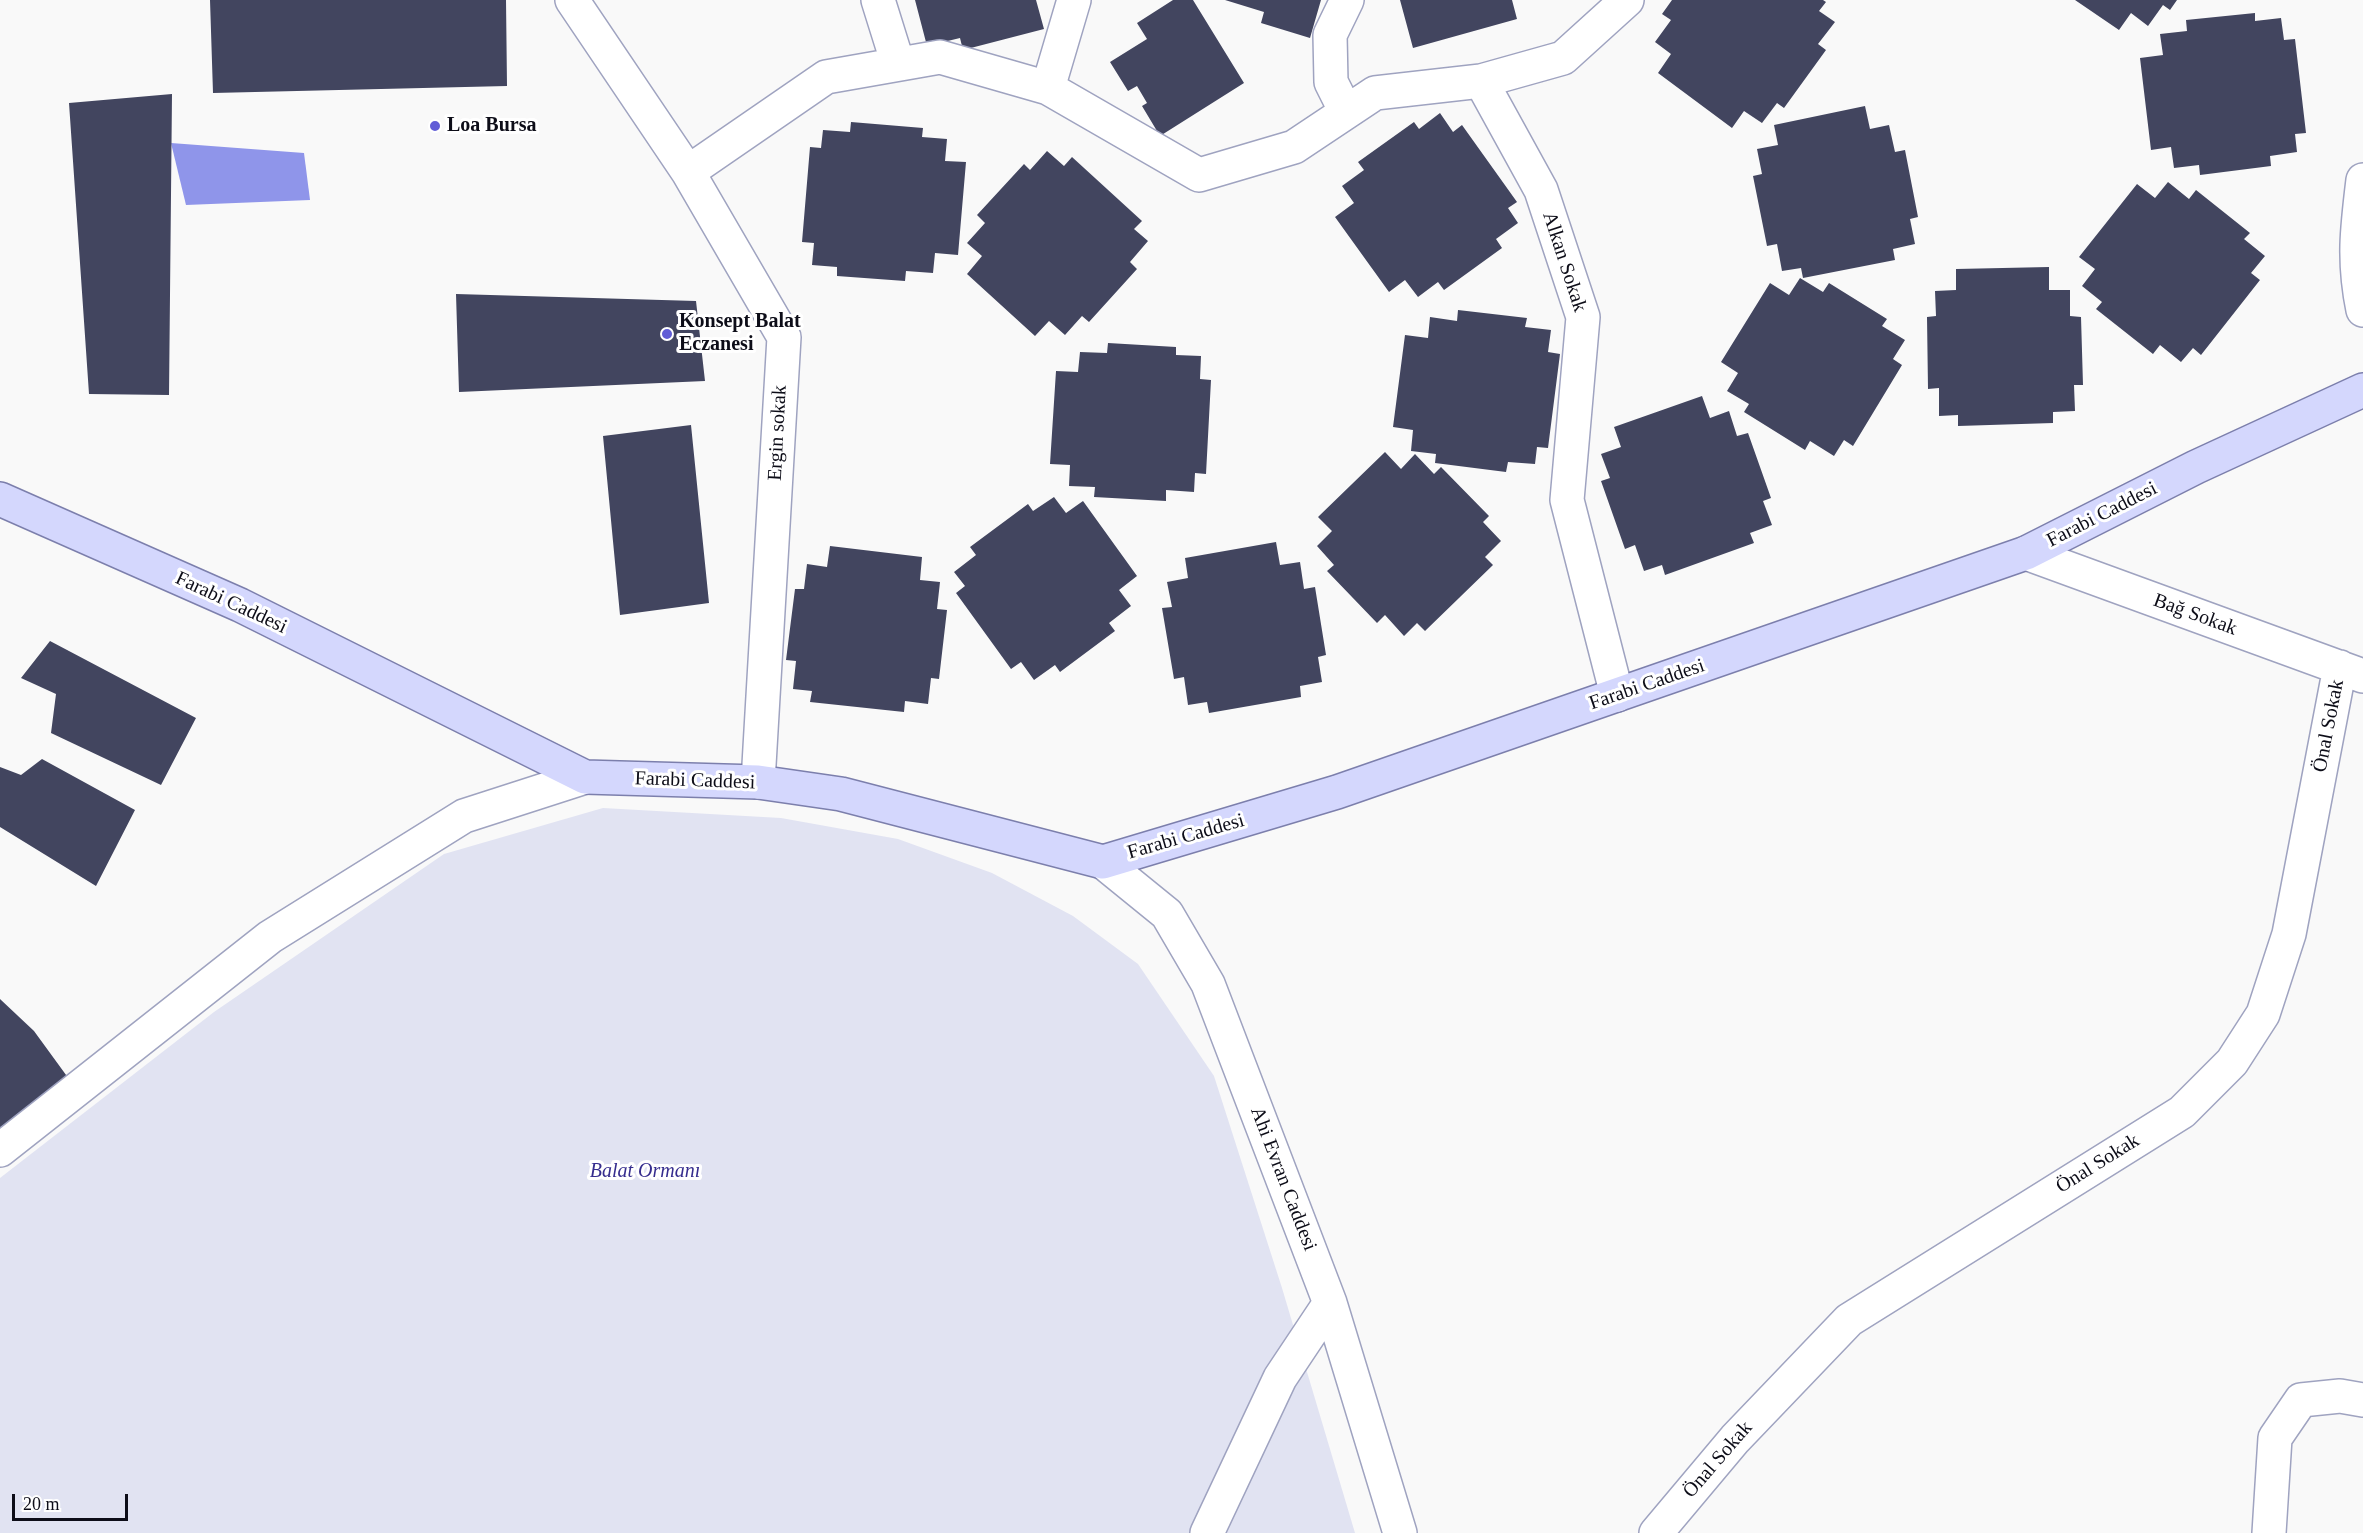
<!DOCTYPE html>
<html>
<head>
<meta charset="utf-8">
<style>
	body { margin:0 }
	#map { position:relative; width:2363px; height:1533px; overflow:hidden; background:#f9f9f9; font-family:"Times New Roman",serif }
	canvas { display:block }
	.scale { position:absolute; left:12px; top:1494px; width:116px; height:27px; box-sizing:border-box; border:3px solid #0d0d18; border-top:0; padding-left:8px; font-size:18px; line-height:21px; white-space:nowrap; color:#0d0d18; -webkit-text-stroke:4px #fff; paint-order:stroke }
</style>
</head>
<body>
<div id="map">
<canvas width="2363" height="1533"></canvas>
<div class="scale">20 m</div>
</div>
<script>
const g = document.querySelector('canvas').getContext('2d');
g.lineJoin = 'round';
function fillPath(path, color) { g.fillStyle = color; g.fill(path, 'evenodd'); }
function trace(path, color, width, dash) { g.strokeStyle = color; g.lineWidth = width; g.lineCap = dash ? 'butt' : 'round'; g.setLineDash(dash || []); g.stroke(path); }
function label(font, color, halo, rows, align = 'center') {
  g.font = font + ' "Times New Roman",serif'; g.lineWidth = 6; g.setLineDash([]); g.textBaseline = 'middle'; g.strokeStyle = halo; g.fillStyle = color; for (const [text, x, y, turn = 0] of rows) {
    g.save(); g.translate(x, y); g.rotate((+turn || 0) * Math.PI / 180); g.textAlign = isNaN(turn) ? turn : align; if (halo) g.strokeText(text, 0, 0); g.fillText(text, 0, 0); g.restore();
  }
}
const green = new Path2D(`
	M603,808L781,818L898,839L992,873L1073,916L1138,964L1214,1076L1282,1288L1355,1533H0V1178L214,1012L444,854Z`);
const water = new Path2D(`
	M171,143L304,153L310,200L186,205Z`);
const building = new Path2D(`
	M210,0H506L507,86L213,93Z
	M915,0H1036L1044,29L963,50L960,38L927,46Z
	M1173,0H1193L1244,83L1160,136L1142,106L1147,103L1137,86L1128,91L1110,62L1147,39L1137,23Z
	M1225,0H1321L1310,38L1261,23L1264,12Z
	M1400,0H1512L1517,19L1413,48Z
	M1672,0H1823L1826,2L1819,11L1835,22L1818,44L1826,50L1784,108L1777,103L1762,123L1744,111L1732,128L1658,73L1671,54L1655,42L1671,20L1662,14Z
	M2075,0H2177L2170,10L2163,5L2148,26L2131,13L2119,30Z
	M2255,13V21L2281,18L2284,40L2295,39L2306,133L2295,134L2297,152L2270,156L2271,166L2200,175L2199,165L2174,168L2171,147L2151,150L2140,58L2163,55L2160,34L2187,31L2186,20Z
	M172,94L169,395L89,394L69,103Z
	M1865,106L1870,129L1889,125L1895,152L1905,150L1918,217L1910,219L1915,244L1893,249L1895,260L1803,278L1801,268L1782,271L1777,244L1767,246L1753,176L1762,174L1757,149L1778,145L1774,125Z
	M1440,113L1453,132L1462,125L1517,202L1508,208L1518,223L1496,239L1502,248L1444,290L1438,282L1418,297L1405,280L1389,292L1335,217L1354,203L1342,186L1364,170L1358,162L1414,122L1419,129Z
	M851,122L923,128L922,137L947,139L945,161L966,162L958,255L935,253L933,273L906,271L905,281L837,276V267L812,265L814,243L802,242L810,147L821,148L823,130L850,132Z
	M1047,151L1064,166L1072,157L1142,221L1134,229L1148,241L1130,262L1137,269L1089,322L1082,316L1065,335L1049,321L1035,336L967,274L982,256L967,243L985,223L977,215L1024,164L1030,170Z
	M2168,182L2189,199L2196,190L2250,233L2244,239L2265,256L2251,273L2260,280L2201,355L2193,348L2181,362L2160,345L2153,354L2096,309L2102,302L2082,286L2095,269L2079,257L2137,184L2155,198Z
	M2049,267V290H2070V316L2081,317L2083,385H2074L2075,411L2053,412V423L1958,426V415L1939,416V388L1928,389L1927,317L1936,316L1935,291L1956,290V269Z
	M1800,278L1823,292L1829,283L1887,319L1882,326L1905,340L1893,359L1902,365L1853,446L1844,440L1834,456L1810,441L1805,450L1744,412L1749,404L1727,391L1738,373L1721,362L1770,283L1789,295Z
	M456,294L696,301L705,381L459,392Z
	M1458,310L1527,318L1525,327L1551,330L1548,352L1560,354L1548,448L1537,447L1535,464L1508,462L1506,472L1435,463L1436,454L1411,451L1413,430L1393,427L1405,335L1428,338L1430,317L1457,321Z
	M1108,343L1176,347V355L1201,356L1200,379L1211,380L1206,474L1195,473L1194,492L1166,490V501L1094,497L1095,487L1069,486L1070,465L1050,464L1056,371L1078,372L1080,352L1107,353Z
	M1702,396L1710,418L1729,411L1737,436L1748,433L1771,498L1763,501L1772,525L1750,533L1754,543L1665,575L1662,565L1644,571L1635,545L1625,549L1601,481L1610,478L1601,454L1621,447L1614,427Z
	M691,425L709,603L620,615L603,436Z
	M1385,452L1401,469L1415,454L1434,474L1441,467L1489,516L1483,522L1501,541L1485,557L1493,565L1425,631L1417,623L1404,636L1385,615L1377,623L1327,571L1334,565L1317,546L1332,531L1318,517Z
	M1054,497L1066,513L1083,501L1137,576L1119,590L1131,606L1109,623L1115,631L1060,672L1055,665L1034,680L1021,662L1011,669L956,593L965,586L954,572L976,555L970,547L1028,504L1033,511Z
	M1276,542L1280,565L1300,562L1304,589L1315,587L1326,655L1318,657L1322,682L1300,686L1301,697L1209,713L1207,702L1188,705L1184,677L1174,679L1162,608L1172,607L1167,582L1188,578L1185,558Z
	M830,546L922,557L920,580L940,582L937,609L947,610L939,679L931,678L928,704L905,701L904,712L810,702L812,691L793,689L796,661L786,660L795,589H804L807,564L827,567Z
	M50,641L196,718L161,785L51,733L56,694L21,678Z
	M42,759L135,810L96,886L0,827V767L21,775Z
	M0,999L34,1031L77,1090L0,1144Z`);
const minor = new Path2D(`
	M572,0L688,172L784,337L758,782
	M878,0L898,64
	M1048,88L1074,0
	M1346,112L1331,82L1330,35L1347,0
	M688,172L826,77L940,57L1048,88L1199,175L1294,147L1375,93L1481,81
	M2363,180C2357,229 2353,261 2363,310
	M2026,553L2363,676
	M1617,695L1567,500L1583,317L1541,190L1481,81L1563,58L1627,0
	M1103,862L1167,914L1208,984L1330,1303L1400,1533
	M0,1150L270,937L464,816L585,777
	M1207,1533L1280,1378L1330,1303
	M1656,1533L1735,1439L1849,1320L2182,1112L2232,1062L2263,1014L2289,934L2340,667
	M2269,1533L2275,1438L2301,1400L2340,1396L2363,1400`);
const major = new Path2D(`
	M0,499L240,605L585,777L758,782L841,794L1103,862L1337,792L2026,553L2196,467L2363,390`);
const markers = [
	[435,126,6,"#615dd6"],
	[667,334,6,"#615dd6"]
];
const poiNames = [
	["Loa Bursa",447,126],
	["Konsept Balat",679,322],
	["Eczanesi",679,345]
];
const streetNames = [
	["Alkan Sokak",1564,262,72],
	["Ergin sokak",778,433,-87],
	["Farabi Caddesi",2102,515,-27],
	["Farabi Caddesi",231,603,25],
	["Bağ Sokak",2195,615,20],
	["Farabi Caddesi",1647,685,-19],
	["Önal Sokak",2329,726,-79],
	["Farabi Caddesi",695,781,2],
	["Farabi Caddesi",1186,837,-16],
	["Önal Sokak",2098,1164,-32],
	["Ahi Evran Caddesi",1283,1179,69],
	["Önal Sokak",1718,1460,-49]
];
const parkNames = [
	["Balat Ormanı",645,1172]
];
fillPath(green, '#e1e3f2');
fillPath(water, '#8f95ea');
fillPath(building, '#42455f');
trace(minor, '#9fa3c0', 36);
trace(major, '#7c7fac', 36);
trace(minor, '#fff', 33);
trace(major, '#d4d7fd', 33);
for (const [x, y, r, color] of markers) { const dot = new Path2D(); dot.arc(x, y, r, 0, 2 * Math.PI); g.fillStyle = color; g.fill(dot); trace(dot, '#fff', 2); }
label('bold 20px', '#0d0d18', '#fff', poiNames, 'left');
label('20px', '#0d0d18', '#fff', streetNames);
label('italic 20px', '#362d8e', '#fff', parkNames);
</script>
</body>
</html>
